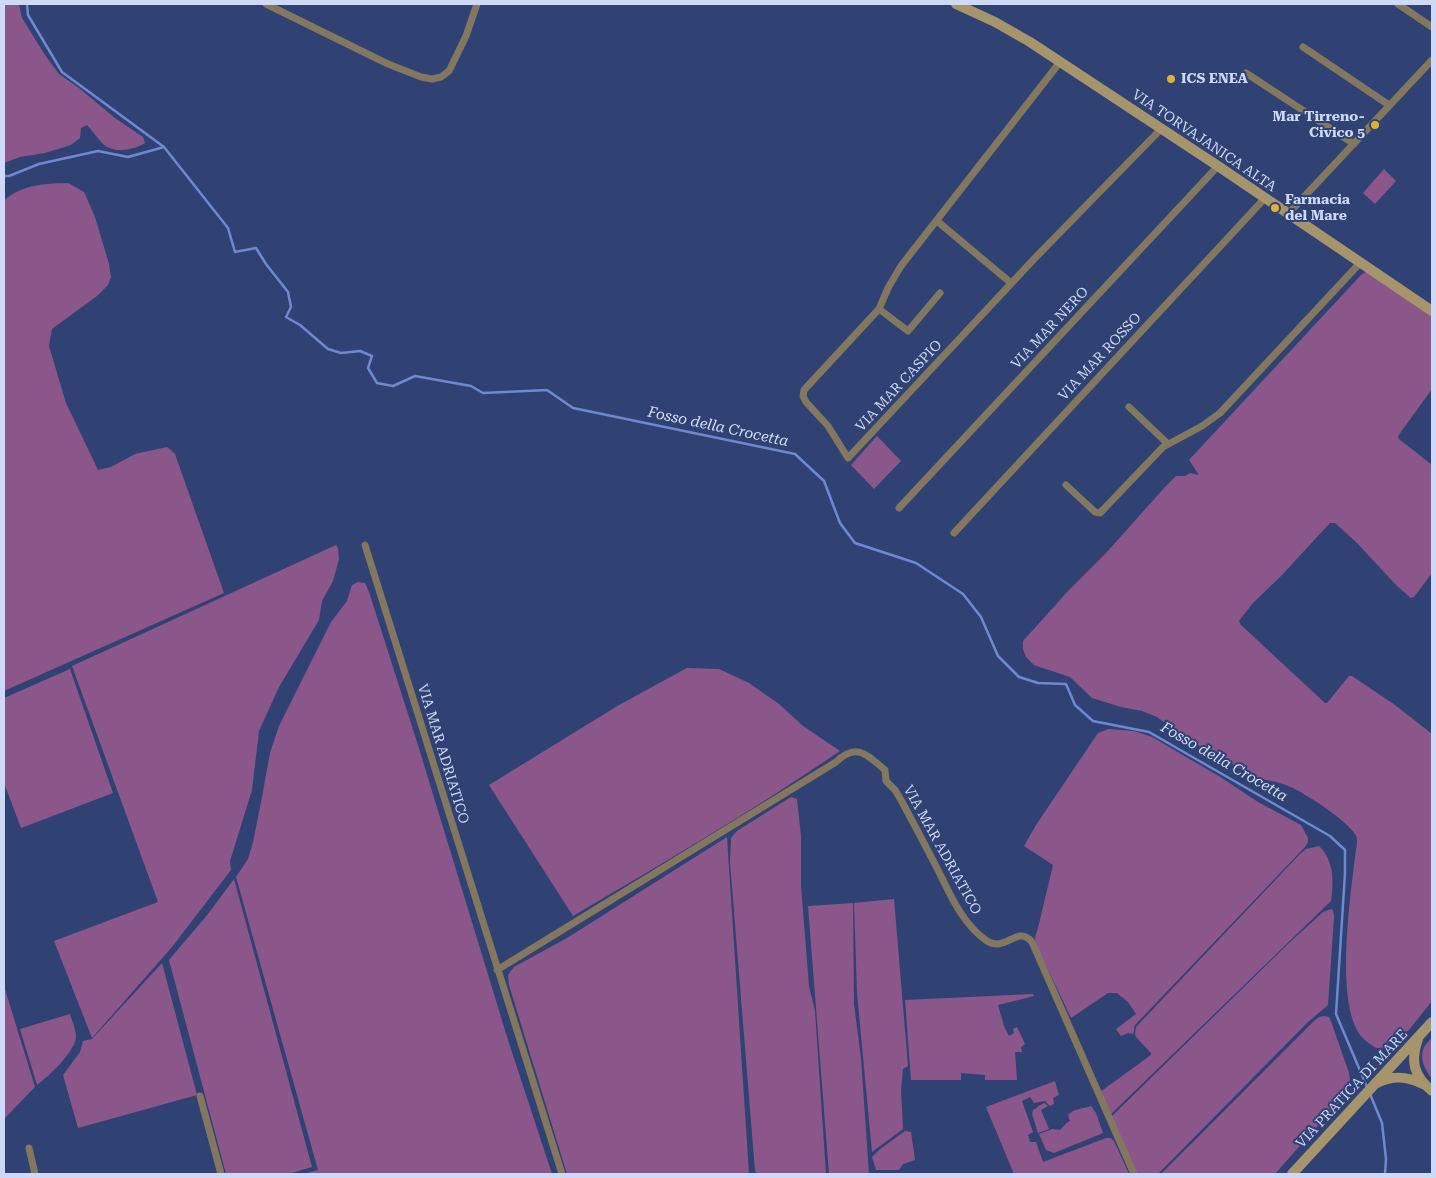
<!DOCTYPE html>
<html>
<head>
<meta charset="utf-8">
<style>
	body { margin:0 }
	#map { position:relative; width:1436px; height:1178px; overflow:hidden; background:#304273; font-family:"Roboto Serif",serif }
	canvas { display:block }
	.frame { position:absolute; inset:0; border:5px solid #cdd9f7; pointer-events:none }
</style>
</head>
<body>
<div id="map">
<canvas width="1436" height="1178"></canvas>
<div class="frame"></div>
</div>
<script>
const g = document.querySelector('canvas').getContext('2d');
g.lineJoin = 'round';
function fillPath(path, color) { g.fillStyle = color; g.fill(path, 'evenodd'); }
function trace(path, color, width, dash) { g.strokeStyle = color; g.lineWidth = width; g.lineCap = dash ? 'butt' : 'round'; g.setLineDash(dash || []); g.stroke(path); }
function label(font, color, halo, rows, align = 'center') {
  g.font = font + ' "Roboto Serif",serif'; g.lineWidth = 4; g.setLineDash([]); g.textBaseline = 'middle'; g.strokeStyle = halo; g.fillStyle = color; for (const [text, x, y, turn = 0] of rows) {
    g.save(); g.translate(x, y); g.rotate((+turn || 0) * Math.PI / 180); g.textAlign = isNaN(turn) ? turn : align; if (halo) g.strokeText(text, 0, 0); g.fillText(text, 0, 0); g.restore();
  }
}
const green = new Path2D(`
	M4,4H19L22,18L45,55L59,74L79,88L115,118L143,137L145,143C134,150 114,154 103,144C97,138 93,131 87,125L81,128L80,138L71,145L45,153L20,157L4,163Z
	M1384,169L1396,181L1375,204L1363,193Z
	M68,183L84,192L95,217L109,264L111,277L108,285L97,296L52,329L49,346L66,403L98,470L111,467L135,454L167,447L175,454L224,593L4,691V200C25,184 43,184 68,183Z
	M1369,270L1432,317V389L1398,436L1399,439L1432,465V573L1414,597L1411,598L1397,586L1357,543L1335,523H1330L1281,576L1253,603L1239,621L1241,625L1325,703H1327L1349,676H1352L1395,705L1432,734V1001L1409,1030L1383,1048H1376C1371,1045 1365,1041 1361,1036C1334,1001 1351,893 1356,849C1357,846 1357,841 1357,838C1353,824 1306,794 1293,788C1282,783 1271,780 1259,779L1182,736L1157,717L1142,711L1121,707L1092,698L1070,677L1034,665L1026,657L1023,649V641L1069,590L1106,553L1165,487L1176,476H1185L1190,473L1199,475L1189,460L1361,275Z
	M877,436L901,461L874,489L851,465Z
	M336,545L338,548L339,559L333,581L322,601L319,620L279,687L259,731L252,790L230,861L231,870L172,947L92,1038L54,941L158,902L72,666Z
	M358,582L365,583L369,592L417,742L508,1040L552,1174H303L318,1170L236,877L248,859L253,842L262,797L270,753L279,726L331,622L347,601L352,585Z
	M687,668L719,669L749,683L779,704L803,726L840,751C754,810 663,863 573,916L489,785L619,705Z
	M70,669L113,793L21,828L4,783V698Z
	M1108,729L1134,731L1152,737L1222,778L1258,802L1301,825L1308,838V842L1305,847L1135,1025L1133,1034L1128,1033L1121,1036L1116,1029L1136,1014L1128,1002L1117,993H1108L1071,1018L1036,944L1035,938L1039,924L1053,865L1024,846L1036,825L1098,733Z
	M791,797L797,799L801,836V886L809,986L815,1011L826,1174H757L755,1171L730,862L731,838L737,831Z
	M727,837L749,1174H567L509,985L508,975L514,967L567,938Z
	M1319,846C1334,860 1334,882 1331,901L1110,1115L1100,1092L1151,1055V1053L1136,1037L1135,1034L1136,1027L1300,854L1306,849Z
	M234,879L312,1167L288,1174H226L169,960L208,914Z
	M894,899L908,1066L903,1069L901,1090L903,1129L872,1152L857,993L854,903Z
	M853,903L854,1004L861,1058L869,1174H829L808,906Z
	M1331,909L1333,910L1334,917L1328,1005L1307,1023L1158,1174H1136L1111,1117L1288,944L1323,912Z
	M162,963L197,1095L78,1128L63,1075L80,1052L83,1041L92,1039Z
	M4,986L35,1087L4,1119Z
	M1033,994L1034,996L998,1005L1004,1026L1009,1036L1014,1033L1013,1029L1017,1027L1025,1044L1021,1047L1022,1052H1015L1017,1080H985V1075L961,1073V1080H911L905,1000Z
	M70,1014C72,1021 76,1029 76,1037C74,1053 49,1076 37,1085L20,1029Z
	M1324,1016L1329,1017L1332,1024L1349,1073L1350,1081L1344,1097L1311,1133L1275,1174H1161L1313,1022L1319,1017Z
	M1432,1037V1079C1425,1070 1419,1059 1424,1047C1426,1044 1430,1040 1432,1037Z
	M1055,1081L1059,1095L1053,1098L1054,1104L1050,1106L1045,1101L1034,1103L1030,1097L1022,1101L1033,1132L1028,1135L1030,1142H1036L1043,1162L1106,1138H1111L1114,1141L1129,1174H1014L986,1107Z
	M1045,1103L1048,1106L1041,1110L1049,1129L1038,1133L1032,1114L1033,1110L1038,1107V1106Z
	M1091,1106L1096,1113L1103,1133L1054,1153L1046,1150L1039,1134L1052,1129L1060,1130L1065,1125V1124L1070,1121L1068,1115C1075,1108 1083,1109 1091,1106Z
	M905,1131L911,1132L915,1160L903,1164L899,1170H876L872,1157L879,1150Z`);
const stream = new Path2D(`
	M27,4L28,15L62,72L164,147L228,228L235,252L256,248L266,264L288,292L291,307L286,317L300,325L328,349L341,353L360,351L372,356L368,368L377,383L393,386L415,376L471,386L483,393L547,390L573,408L795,454L824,481L840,523L855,543L916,563L963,594L981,617L998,656L1019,677L1038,683L1066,684L1075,705L1093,721L1149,732L1330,836L1345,850V873L1336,1014L1367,1087
	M4,176H9L39,164L98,151L128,157L164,147
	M1370,1094L1382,1123L1386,1159L1385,1174`);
const street = new Path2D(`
	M266,4L388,64L421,77L432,79L441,77L449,71L466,36L477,4
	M1398,4L1432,27
	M1303,47L1389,105
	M1246,73L1354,144
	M1288,214L1432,60
	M937,221L1011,283
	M940,293L908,331L879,309L804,390L803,396L806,402L828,426L848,458L1035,258L1161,129
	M879,309L888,288L901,266L1060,62
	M1129,407L1168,444
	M1066,485L1095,512L1100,513L1163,447L1202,426L1220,413L1360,263
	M899,508L1218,166
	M954,533L1265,198
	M365,545L562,1174
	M497,970L836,762C857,742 867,755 885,770L886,781L895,790L901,800C913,822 925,845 937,868C950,894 962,924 987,941C1006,953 1017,924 1032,942L1134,1174
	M200,1096L221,1174
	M29,1148L35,1174`);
const secondary = new Path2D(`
	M956,4L995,22L1030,42L1218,166L1432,311
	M1418,1039C1410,1062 1414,1076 1432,1091
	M1377,1083C1393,1075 1407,1076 1423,1084
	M1292,1174L1432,1022`);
const markers = [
	[1171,79,5,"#dfb133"],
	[1375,125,5,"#dfb133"],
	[1275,208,5,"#dfb133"]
];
const poiNames = [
	["ICS ENEA",1181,79],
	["Mar Tirreno-",1365,117,"right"],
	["Civico 5",1365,133,"right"],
	["Farmacia",1285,200],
	["del Mare",1285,216]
];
const streetNames = [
	["VIA TORVAJANICA ALTA",1204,141,34],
	["VIA MAR NERO",1050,328,-47],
	["VIA MAR ROSSO",1100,357,-47],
	["VIA MAR CASPIO",899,386,-47],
	["VIA MAR ADRIATICO",443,754,73],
	["VIA MAR ADRIATICO",942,850,61],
	["VIA PRATICA DI MARE",1352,1089,-47]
];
const waterNames = [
	["Fosso della Crocetta",718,427,12],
	["Fosso della Crocetta",1224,762,30]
];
fillPath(green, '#8b578a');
trace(stream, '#6f88d2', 2.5);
trace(street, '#83785f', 7);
trace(secondary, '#a5946c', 10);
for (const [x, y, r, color] of markers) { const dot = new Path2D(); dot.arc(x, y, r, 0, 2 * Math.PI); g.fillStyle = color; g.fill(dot); trace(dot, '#304273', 2); }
label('bold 14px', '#cdd9f7', '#304273', poiNames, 'left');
label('14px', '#cdd9f7', '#304273', streetNames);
label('italic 15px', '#d4def7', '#304273', waterNames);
</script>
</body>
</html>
